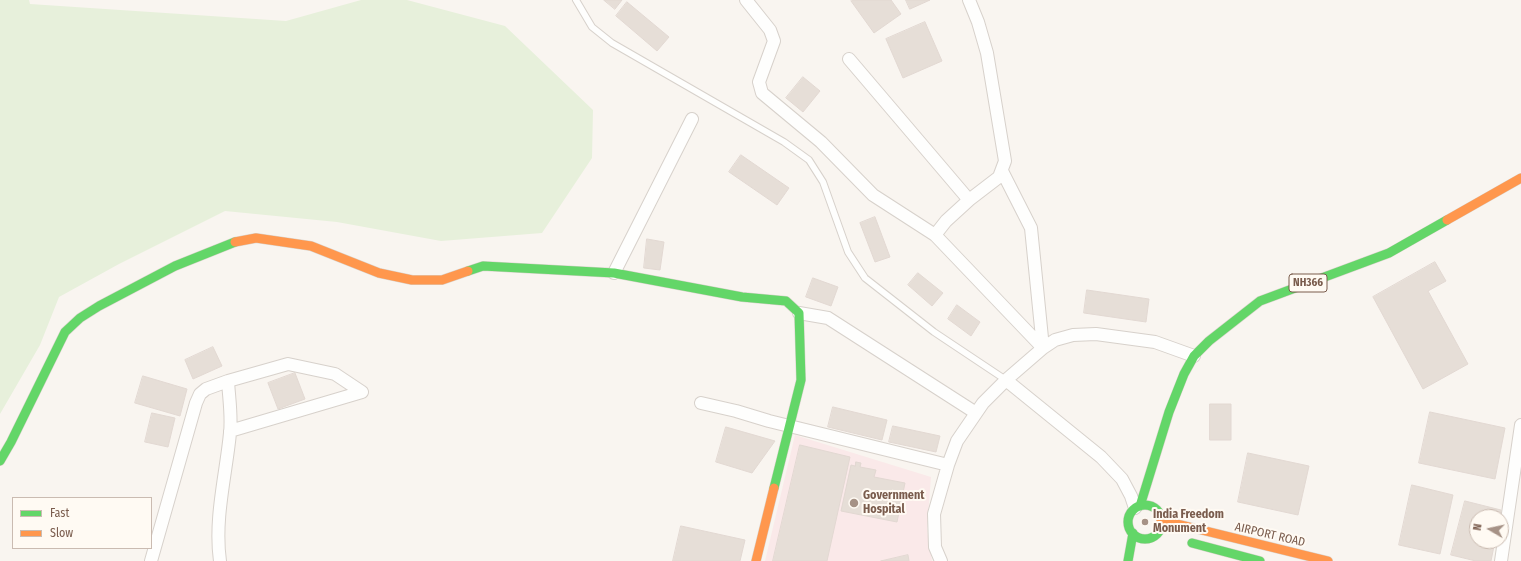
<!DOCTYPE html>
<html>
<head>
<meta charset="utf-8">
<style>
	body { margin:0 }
	#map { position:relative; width:1521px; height:561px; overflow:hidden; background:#f9f5f0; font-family:"Fira Sans Condensed",sans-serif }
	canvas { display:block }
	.legend { position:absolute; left:12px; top:497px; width:140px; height:52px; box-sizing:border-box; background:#fffaf3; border:1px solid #cabbb1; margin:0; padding:5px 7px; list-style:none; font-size:12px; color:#7a5c4d }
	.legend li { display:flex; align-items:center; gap:8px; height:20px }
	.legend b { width:20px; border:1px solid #cabbb1 }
	.north { position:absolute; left:1469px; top:509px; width:40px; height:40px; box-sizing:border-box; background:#fffaf3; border:1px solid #cabbb1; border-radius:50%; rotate:279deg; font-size:11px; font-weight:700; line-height:16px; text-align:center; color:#7a5c4d }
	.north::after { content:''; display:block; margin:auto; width:14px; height:18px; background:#a69286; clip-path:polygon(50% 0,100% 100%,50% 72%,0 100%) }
</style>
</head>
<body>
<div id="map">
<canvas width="1521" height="561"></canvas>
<ul class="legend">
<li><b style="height:5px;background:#63d668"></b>Fast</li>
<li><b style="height:5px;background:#ff974d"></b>Slow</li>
</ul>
<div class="north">N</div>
</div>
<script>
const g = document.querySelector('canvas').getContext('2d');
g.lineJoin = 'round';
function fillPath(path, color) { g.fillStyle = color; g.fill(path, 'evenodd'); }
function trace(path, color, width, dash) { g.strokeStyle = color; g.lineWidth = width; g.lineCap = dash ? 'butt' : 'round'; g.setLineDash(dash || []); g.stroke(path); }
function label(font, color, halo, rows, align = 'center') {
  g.font = font + ' "Fira Sans Condensed",sans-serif'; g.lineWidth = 4; g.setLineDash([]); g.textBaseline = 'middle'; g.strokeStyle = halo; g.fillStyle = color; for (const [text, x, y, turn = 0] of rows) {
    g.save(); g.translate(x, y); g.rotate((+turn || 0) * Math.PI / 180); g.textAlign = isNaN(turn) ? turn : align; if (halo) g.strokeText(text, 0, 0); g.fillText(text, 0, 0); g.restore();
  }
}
const medical = new Path2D(`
	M795,435L931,477L927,529L932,561H765Z`);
const green = new Path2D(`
	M0,0H29L30,4L286,21L361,0H407L505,26L593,110L592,158L542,233L441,241L337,222L225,211L119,264L59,297L40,345L0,414Z`);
const building = new Path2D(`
	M604,0H622L615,9Z
	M852,0H891L901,14L874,33L851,1Z
	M906,0H930L910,9Z
	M627,2L669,37L657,51L616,16Z
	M925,22L942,61L903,78L886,39Z
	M803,77L820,91L803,112L786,98Z
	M741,155L789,188L777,205L729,172Z
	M875,217L890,257L875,262L860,223Z
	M647,239L664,242L660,270L644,268Z
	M1435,262L1446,281L1428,291L1468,364L1423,389L1373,297Z
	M918,273L943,293L932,306L908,285Z
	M813,278L838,287L831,306L806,297Z
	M1087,290L1149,299L1146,322L1084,313Z
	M957,305L980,322L971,336L948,319Z
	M213,347L222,366L193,379L185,360Z
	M295,373L305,399L278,409L268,383Z
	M143,376L187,389L180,416L135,403Z
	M1210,404H1231V440H1210Z
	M833,407L887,420L882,440L828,427Z
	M1430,412L1505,428L1495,479L1419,463Z
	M152,413L175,418L168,447L145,442Z
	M893,426L940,436L936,452L889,442Z
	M726,427L775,441L752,473L716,462Z
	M800,445L850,457L827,561H773Z
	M1248,453L1309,466L1298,515L1238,502Z
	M856,462L861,463L860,467L876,470L874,477L905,483L897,522L841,511L851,465L855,466Z
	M1412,485L1453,495L1440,554L1399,545Z
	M1465,501L1501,510L1499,517H1477V541H1495L1491,561H1476L1451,555Z
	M681,526L745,540L740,561H673Z
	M908,555L909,561H881Z`);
const lane = new Path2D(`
	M576,0L592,27L612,43L784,142L809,160L823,182L848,252L865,278L934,332L1006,380`);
const street = new Path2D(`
	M746,0L770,30L774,41L759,82L762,93L821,142L873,195L935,235L1043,348
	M849,59L969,200
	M1002,171L1031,228L1043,348
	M935,235L946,221L969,200L999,177L1005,161L987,53L978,22L969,0
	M614,273L692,119
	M799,313L828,318L976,413
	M1006,380L1101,457L1122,479L1131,496L1135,508
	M701,403L736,411L769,421L948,465
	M230,431L362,392
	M151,561L196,403L200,394L206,389L228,381L288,364L335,374L362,392
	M220,561C214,519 226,475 230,433C232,417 229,398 228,381
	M941,561L935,547L934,514L948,465L957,441L983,403L1006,380L1043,348L1055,340L1073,335L1096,334L1155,342L1194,356
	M1501,561L1521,425`);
const fast = new Path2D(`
	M468,271L483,266L614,273L742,297L786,301L799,313L801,380L774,488
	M0,461L11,442L65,332L80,318L99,306L175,266L235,242
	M1128 522a17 17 0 1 1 34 0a17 17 0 1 1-34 0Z
	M1140,506L1169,412L1184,374L1194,356L1209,341L1260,301L1389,253L1447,220
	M1192,543L1260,561
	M1128,561L1133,533`);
const slow = new Path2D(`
	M1447,220L1521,178
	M235,242L256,238L311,246L379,273L412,280H442L468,271
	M1161,520L1328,561
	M756,561L774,488`);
const markers = [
	[854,503,5,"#a69286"],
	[1145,522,4,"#a69286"]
];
const shields = [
	[1308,283,38]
];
const shieldNames = [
	["NH366",1308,283]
];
const poiNames = [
	["Government",863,496],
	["Hospital",863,510],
	["India Freedom",1153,515],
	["Monument",1153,529]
];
const streetNames = [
	["AIRPORT ROAD",1270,535,13]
];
fillPath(medical, '#fae9e9');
fillPath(green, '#e7f0db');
fillPath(building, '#e6ded7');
trace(building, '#e2d8d2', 1);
trace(lane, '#d7d1cb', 8);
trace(street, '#d7d1cb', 14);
trace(fast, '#d9d2cb', 10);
trace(slow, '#d9d2cb', 10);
trace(lane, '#fefefd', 6);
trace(street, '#fefefd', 12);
trace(fast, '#63d668', 9);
trace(slow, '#ff974d', 9);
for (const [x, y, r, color] of markers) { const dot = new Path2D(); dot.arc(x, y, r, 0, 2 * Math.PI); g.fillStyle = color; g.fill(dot); trace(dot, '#fffaf3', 1.5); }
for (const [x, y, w] of shields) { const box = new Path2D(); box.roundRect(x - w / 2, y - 9, w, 18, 3); g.fillStyle = '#fffaf3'; g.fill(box); trace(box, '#7a5c4d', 1); }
label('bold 11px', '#7a5c4d', null, shieldNames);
label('bold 12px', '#7a5c4d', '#fffaf3', poiNames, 'left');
label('12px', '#7a5c4d', '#fffaf3', streetNames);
</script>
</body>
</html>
